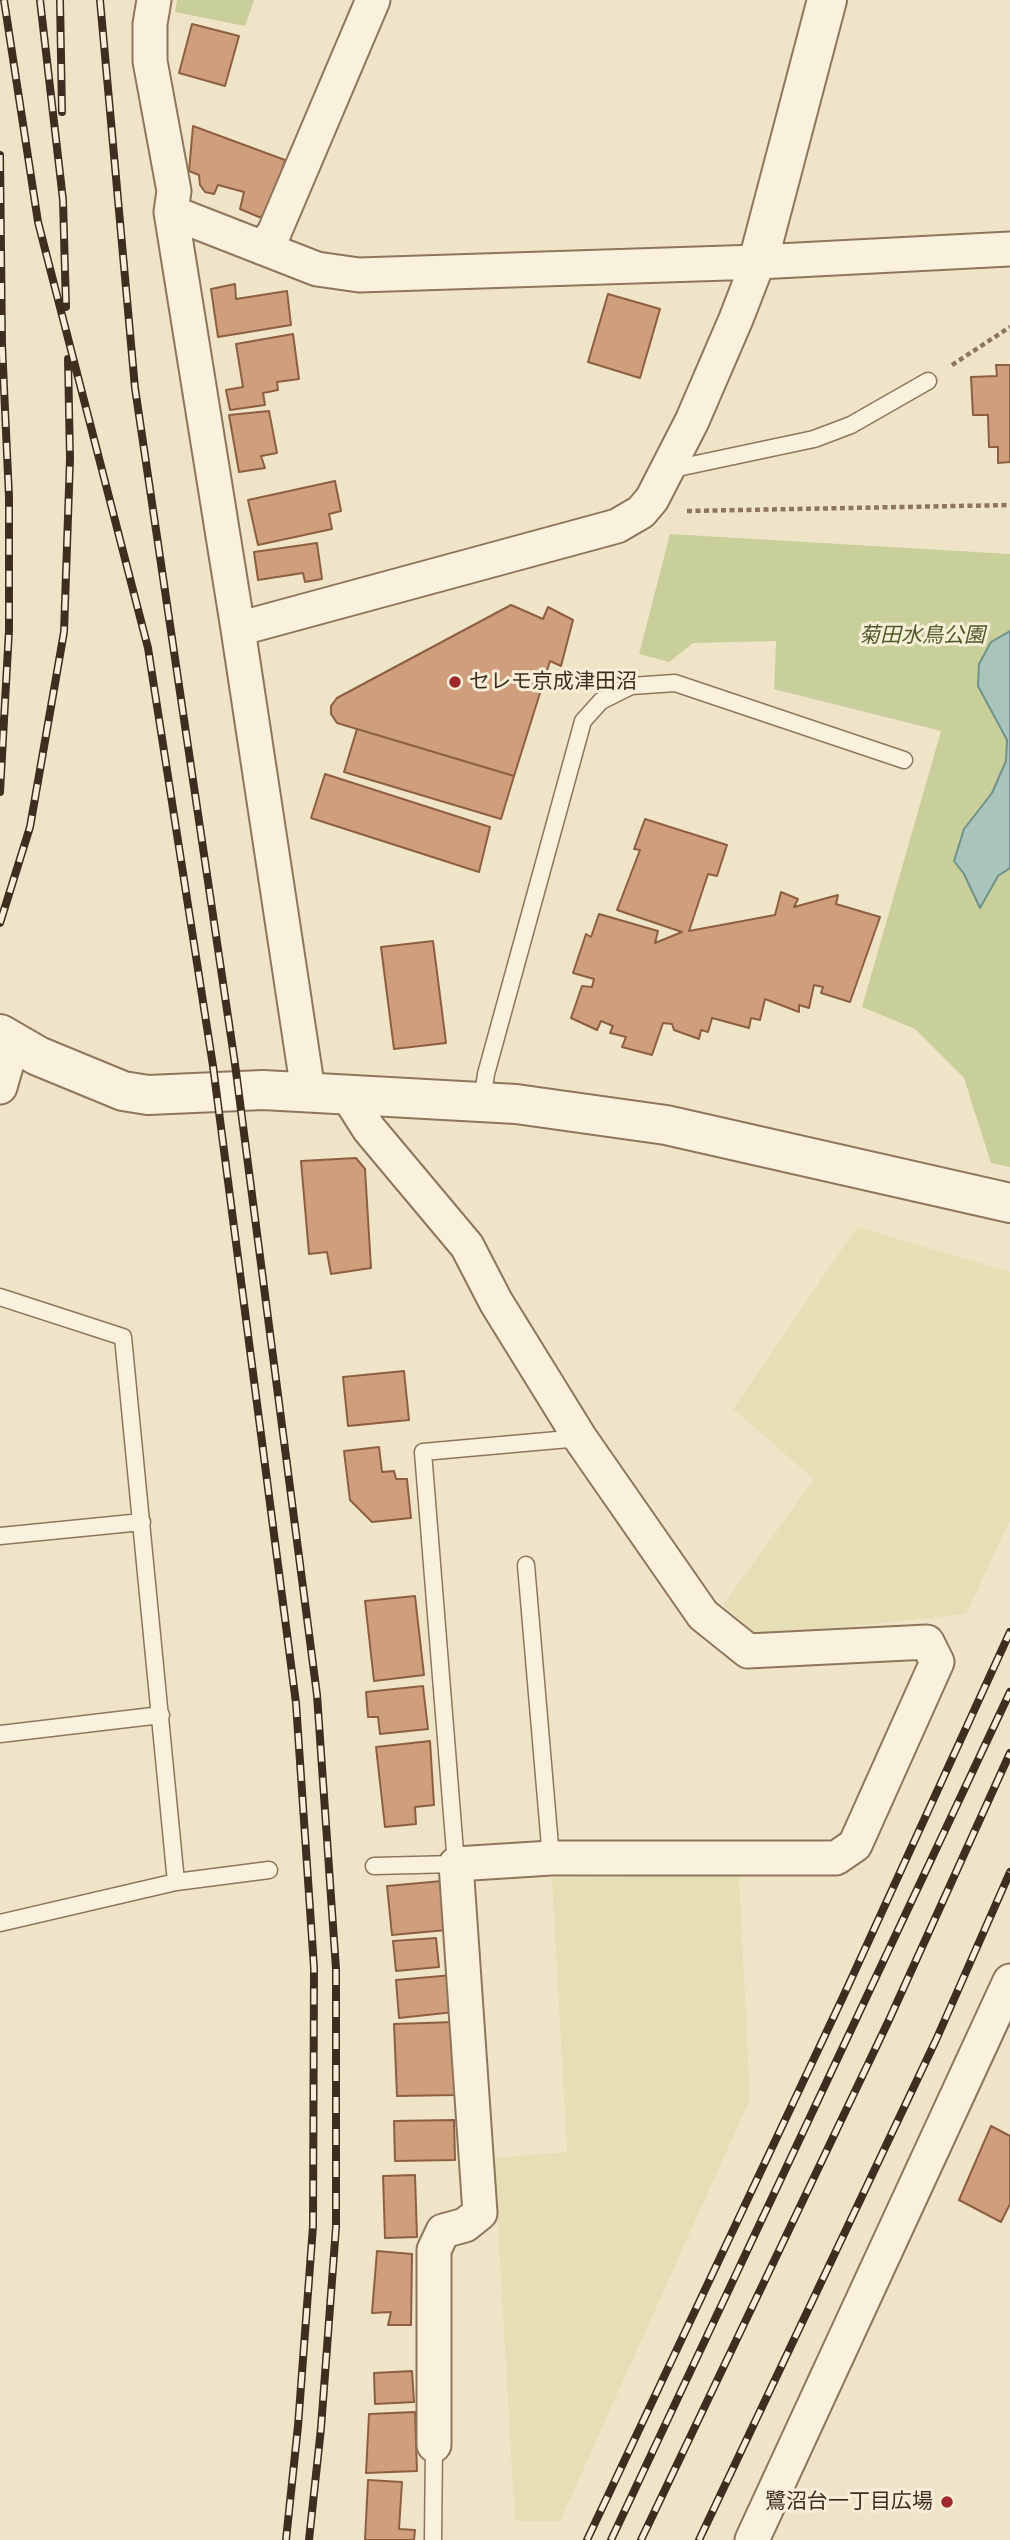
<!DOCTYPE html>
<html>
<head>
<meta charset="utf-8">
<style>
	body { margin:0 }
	canvas { display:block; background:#f0e4c8 }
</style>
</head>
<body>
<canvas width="1010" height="2540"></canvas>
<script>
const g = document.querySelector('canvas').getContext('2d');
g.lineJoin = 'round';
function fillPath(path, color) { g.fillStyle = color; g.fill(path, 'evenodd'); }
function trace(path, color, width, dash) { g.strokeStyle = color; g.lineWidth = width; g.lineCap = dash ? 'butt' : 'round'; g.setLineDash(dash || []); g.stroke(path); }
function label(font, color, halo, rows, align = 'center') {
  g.font = font + ' "IBM Plex Serif","Noto Sans JP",serif'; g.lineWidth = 6; g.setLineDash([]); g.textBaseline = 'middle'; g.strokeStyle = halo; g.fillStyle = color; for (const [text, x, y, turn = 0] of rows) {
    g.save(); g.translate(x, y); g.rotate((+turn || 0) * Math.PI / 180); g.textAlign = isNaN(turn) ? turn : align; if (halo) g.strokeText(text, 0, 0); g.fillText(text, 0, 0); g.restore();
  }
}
const farmland = new Path2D(`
	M857,1227L1010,1272V1520L966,1614L759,1636L723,1605L814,1479L733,1409Z
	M739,1875L750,2099L560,2521H515L494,2158L567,2152L552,1878Z`);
const green = new Path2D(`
	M177,0H254L245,26L175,12Z
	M670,534L1010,554V1167L991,1163L964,1078L915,1029L862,1007L941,731L774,689L776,641L693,643L669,662L639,654Z`);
const water = new Path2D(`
	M1010,631V868L998,876L980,908L964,874L954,861L964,829L992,793L1006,761L1007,740L978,686L979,664L991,642Z`);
const building = new Path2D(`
	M192,24L239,36L225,86L179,73Z
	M193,126L285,160L270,210L265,216L259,217L240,209L244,192L218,185L214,194L205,192L200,185L199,175L189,171Z
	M235,284L236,299L287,291L291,325L218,337L211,289Z
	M608,294L660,309L640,378L588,362Z
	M293,334L299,379L277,382L278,390L263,393L265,405L230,410L226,390L243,387L236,344Z
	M996,365H1010V462L998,463V447H989L988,415H973L971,377L997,376Z
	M269,411L277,453L261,456L265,468L239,472L229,415Z
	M335,481L341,511L329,514L332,529L258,545L248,500Z
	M317,543L322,579L305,582L303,573L258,580L254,552Z
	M511,605L543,619L548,607L573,620L561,666L550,661L514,776L337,723L331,714V706L337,698Z
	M357,729L514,776L501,819L344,772Z
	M325,774L490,827L479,872L311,818Z
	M645,819L727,845L717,876L708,874L689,931L775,915L781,892L798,899L794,907L838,895L836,904L880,917L850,1002L821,993L823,987L814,985L809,1008L799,1005V1012L765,999L760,1020L751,1018L749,1028L712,1018L708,1032L701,1030L699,1039L674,1030L672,1024L663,1023L652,1055L622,1047L626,1037L610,1033L613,1026L601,1021L597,1030L571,1018L582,986L592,987L594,979L573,973L586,934L591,937L599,914L658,931L655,943L682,932L617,910L640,850L634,849Z
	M433,941L446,1043L394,1049L381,947Z
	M356,1158L365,1169L371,1268L331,1274L327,1252L309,1254L301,1161Z
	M404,1371L409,1420L348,1426L343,1377Z
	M379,1447L382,1472L394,1471L396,1479H407L411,1518L372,1522L350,1500L344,1451Z
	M415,1596L424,1675L374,1681L365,1601Z
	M423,1686L428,1729L380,1734L378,1717H368L366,1692Z
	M430,1741L434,1805L415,1807L416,1824L385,1827L376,1747Z
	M442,1881L447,1930L392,1935L387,1886Z
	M436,1938L439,1967L396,1971L393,1941Z
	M453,1975L454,2012L399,2018L396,1980Z
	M455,2022L457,2095L397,2096L394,2024Z
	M454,2120L455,2160L395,2161L394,2121Z
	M991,2126L1010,2136V2204L1001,2222L959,2200Z
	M415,2175L417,2237L385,2238L383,2176Z
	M377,2251L412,2254L411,2325H388L391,2312L372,2313Z
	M412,2371L414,2402L375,2404L374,2373Z
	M415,2412L417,2471L366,2473L369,2414Z
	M368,2480L402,2482L399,2529L415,2530L414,2540H365Z`);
const path = new Path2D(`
	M952,365L1010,327
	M687,511L1010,505`);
const service = new Path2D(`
	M668,470L814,439L851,425L928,381
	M482,1103L486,1074L583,721L601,701L631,686L675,683L904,760
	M0,1297L123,1337L176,1882
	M0,1536L142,1522
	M526,1565L551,1858
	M0,1734L161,1715
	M374,1866L456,1864L423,1452L580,1438
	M0,1923L176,1882L269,1870
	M433,2540L434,2445`);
const minor = new Path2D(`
	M154,0L150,24V61L174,191L171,212L238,629L308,1091
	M171,212L317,269L359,275L758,262L1010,249
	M263,248L274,233L373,0
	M238,629L617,526L641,512L652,499L692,421L736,319L758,262
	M0,1087L13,1042
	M348,1096L369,1129L467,1246L496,1302L580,1438L703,1615L748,1651L927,1642L937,1662L855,1845L836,1858H551L456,1864L480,2213L465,2225L443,2231L434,2250V2445
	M752,2540L1010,1981`);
const tertiary = new Path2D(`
	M758,262L827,0
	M0,1034L38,1056L123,1091L148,1095L263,1090L516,1104L666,1125L1010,1203`);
const rail = new Path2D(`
	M4,0L38,222L148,648L213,1066L296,1703L314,1968L313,2226L298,2426L286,2540
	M40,0L63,200L66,307
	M60,0L62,112
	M100,0L135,388L235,1064L317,1695L336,1969V2227L321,2428L309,2540
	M0,155L2,344L9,497V630L0,792
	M0,923L30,827L64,632L70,459L68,359
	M587,2540L843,1997L1010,1632
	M611,2540L1010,1692
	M641,2540L889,2020L1010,1753
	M699,2540L936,2040L1010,1872`);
const markers = [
	[455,682,7,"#9e2a2b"],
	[947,2502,7,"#9e2a2b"]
];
const parkNames = [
	["菊田水鳥公園",922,636]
];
const poiNames = [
	["セレモ京成津田沼",469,682],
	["鷺沼台一丁目広場",933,2502,"right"]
];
fillPath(farmland, '#e6deb5');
fillPath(green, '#c9cf9b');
fillPath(water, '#a9c4bc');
trace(water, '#6f938a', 2);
fillPath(building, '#cf9f7d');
trace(building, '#8d5f41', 2);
trace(service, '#8d765c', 19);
trace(minor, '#8d765c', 37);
trace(tertiary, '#8d765c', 42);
trace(path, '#8d765c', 4.5, [5, 3.5]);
trace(service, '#faf1dc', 16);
trace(minor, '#faf1dc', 33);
trace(tertiary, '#faf1dc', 38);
trace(rail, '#3d2e20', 8);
trace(rail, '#f7eed8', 5, [16]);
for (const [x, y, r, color] of markers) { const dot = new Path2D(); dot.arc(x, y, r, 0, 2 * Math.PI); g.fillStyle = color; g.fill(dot); trace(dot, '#f7eed8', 2.5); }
label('italic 21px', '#4d5a26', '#f7eed8', parkNames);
label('21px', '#3d2e20', '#f7eed8', poiNames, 'left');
</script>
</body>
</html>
